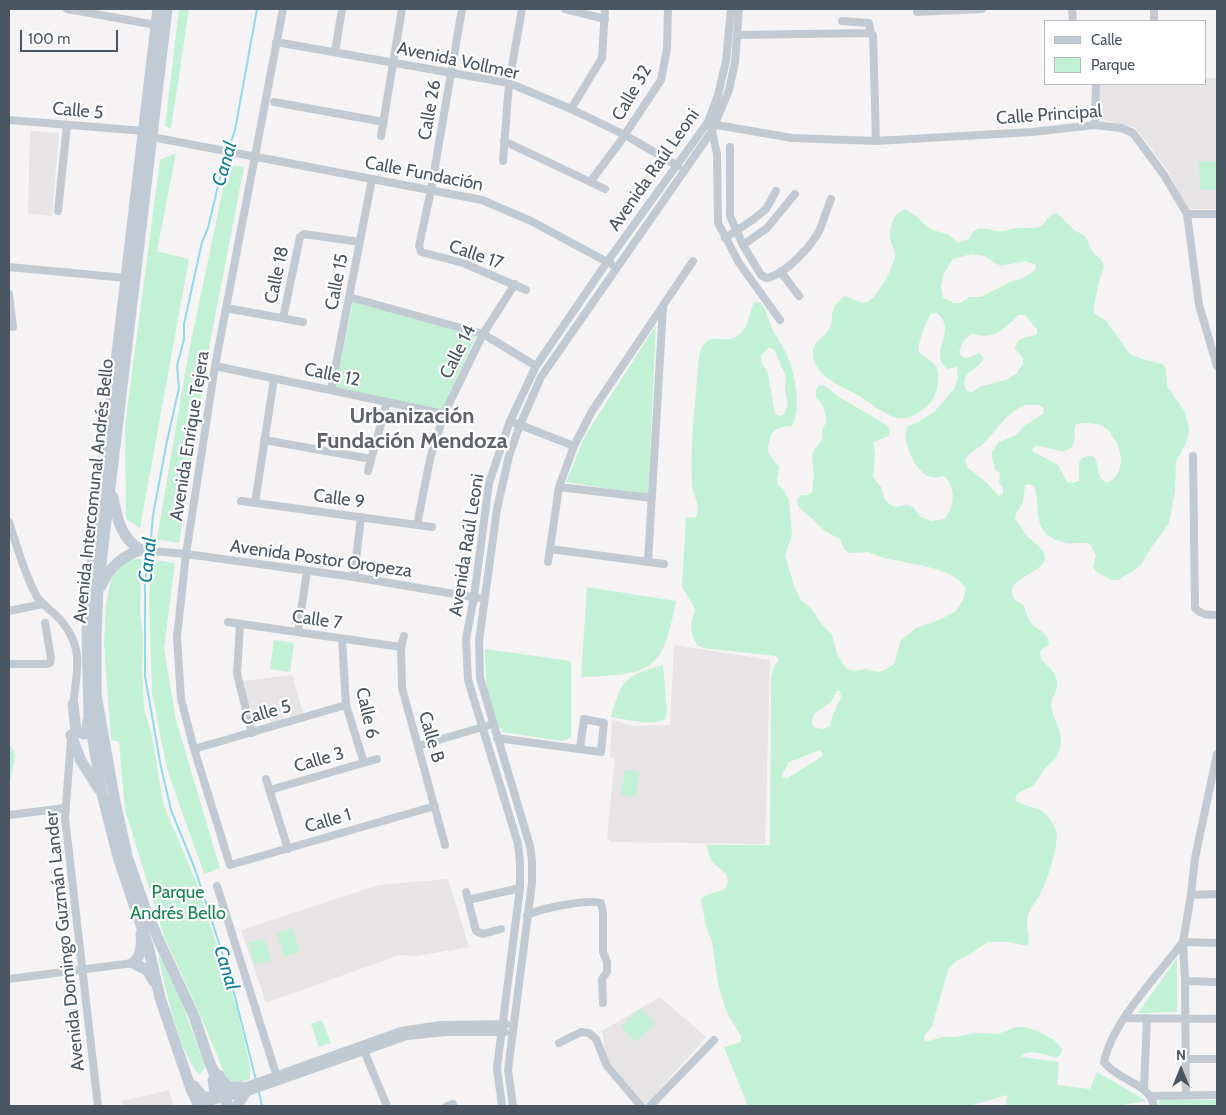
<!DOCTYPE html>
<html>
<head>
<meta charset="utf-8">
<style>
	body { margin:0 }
	#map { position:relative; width:1226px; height:1115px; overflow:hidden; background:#f5f3f3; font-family:Cabin,sans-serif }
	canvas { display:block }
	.frame { position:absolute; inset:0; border:10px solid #4a5661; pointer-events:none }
	.legend { position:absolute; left:1044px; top:20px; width:162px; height:65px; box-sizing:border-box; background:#fff; border:1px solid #b7bbc0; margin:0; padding:6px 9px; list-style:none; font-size:15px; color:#4a5661 }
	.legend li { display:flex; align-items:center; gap:10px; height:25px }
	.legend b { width:25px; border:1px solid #b7bbc0 }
	.north { position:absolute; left:1156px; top:1045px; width:50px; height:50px; -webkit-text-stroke:4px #fff; paint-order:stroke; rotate:0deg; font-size:14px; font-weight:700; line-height:20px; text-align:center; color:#4a5661 }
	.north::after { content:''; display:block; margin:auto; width:18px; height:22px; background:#4a5661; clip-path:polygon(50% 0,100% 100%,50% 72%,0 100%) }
	.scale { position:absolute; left:20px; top:30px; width:98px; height:22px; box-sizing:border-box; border:2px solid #4a5661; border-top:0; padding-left:6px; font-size:15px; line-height:18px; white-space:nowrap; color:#4a5661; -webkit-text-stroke:4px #fff; paint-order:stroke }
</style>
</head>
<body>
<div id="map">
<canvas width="1226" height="1115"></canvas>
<div class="frame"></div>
<ul class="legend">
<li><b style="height:6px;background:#c1cbd6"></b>Calle</li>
<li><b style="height:14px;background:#c3f1d5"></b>Parque</li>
</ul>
<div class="north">N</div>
<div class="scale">100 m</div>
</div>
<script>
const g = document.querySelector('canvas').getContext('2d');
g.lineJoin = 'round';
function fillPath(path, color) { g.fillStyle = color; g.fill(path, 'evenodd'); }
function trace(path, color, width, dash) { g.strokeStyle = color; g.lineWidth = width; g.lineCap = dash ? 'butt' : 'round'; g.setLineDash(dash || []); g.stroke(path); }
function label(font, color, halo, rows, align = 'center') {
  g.font = font + ' Cabin,sans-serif'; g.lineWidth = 4.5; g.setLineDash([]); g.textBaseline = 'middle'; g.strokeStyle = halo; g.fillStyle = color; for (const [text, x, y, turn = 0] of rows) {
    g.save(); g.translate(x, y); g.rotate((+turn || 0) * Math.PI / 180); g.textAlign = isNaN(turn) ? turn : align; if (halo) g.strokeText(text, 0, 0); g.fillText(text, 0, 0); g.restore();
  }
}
const education = new Path2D(`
	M1205,78H1217V209H1187L1168,171L1136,128L1100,119V84H1205Z
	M30,131L59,133L52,216L28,213Z
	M674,645L770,660L765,844L611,842L607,837L615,758L610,757L612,720L634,726L670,725Z
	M292,675L303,713L290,717L289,714L284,715V720L271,723L268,715L255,719L256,727L254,725L242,681Z
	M448,879L469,947L417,956L399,955L266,1003L241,930L379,885Z
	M660,997L706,1037L646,1105L607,1060L602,1031Z
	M169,1090L174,1106H123L122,1101Z`);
const green = new Path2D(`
	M179,9H189L171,129L165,126Z
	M176,153L157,251L189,259L140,528L126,519L125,426L160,160Z
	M1199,161H1216L1217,189L1200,190Z
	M228,165L244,167L209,348L179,543L157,539L188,356Z
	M905,209L916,216L930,229L949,235L958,243L969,239C976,220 990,233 1003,231C1009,230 1014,228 1019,228C1026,227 1033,229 1039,227C1048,224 1045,215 1057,213L1074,230L1085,236L1093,252L1102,261L1104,267L1098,285L1094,307V313L1106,321L1130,354L1145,360L1163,364L1166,369L1167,386L1185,412L1189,429L1187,441L1176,462L1175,492L1169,523L1148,552L1142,563L1133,571L1118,580H1112L1096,572L1093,567L1096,555L1090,544C1082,542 1074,544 1067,543C1031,536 1041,514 1035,488L1030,484L1025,485L1023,503L1016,513L1015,519C1019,524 1022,530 1026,535C1032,541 1045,548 1045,558C1044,573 1004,579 1013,596C1014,600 1020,603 1024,606C1025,612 1030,623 1035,627C1043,632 1049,635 1049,645L1043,648L1040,653L1041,659C1050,668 1061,676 1056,691C1055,695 1051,700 1051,705C1052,718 1062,729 1061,742C1059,760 1052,760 1043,771C1040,776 1037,783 1032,786C1024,791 1018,790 1015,800C1024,808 1042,806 1048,817C1051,821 1054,826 1056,830C1060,842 1047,881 1041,893C1037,900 1030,908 1028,916C1024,926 1032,936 1027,946L1009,942H988L967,956L956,961L948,970L932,1026L924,1036L925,1042L943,1037H956L975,1033L998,1034L1016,1027H1024L1038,1031L1054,1040L1062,1049L1061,1054L1057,1058C1045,1055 1026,1046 1019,1059L1023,1057L1059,1062L1057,1085L1090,1089L1097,1072L1147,1101L1115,1106H1006L1007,1095L969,1106H748L724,1047L741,1042V1036L726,1011L718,983L712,941L706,927L701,899L706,895L724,890C735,873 719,871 712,861C708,856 708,850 707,845H770L771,676L775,665L779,660L776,656L703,648L697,645L692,635L691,623L695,611L693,605L682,587L686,517L695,518C703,506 692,496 692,482C690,440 696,397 699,355C709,325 722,349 740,334C749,327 749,312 754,302H760C767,309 767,317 771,326C775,336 782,344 786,353C795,372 802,408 792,426C781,427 773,427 770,439C769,443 767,447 768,451C769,456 776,462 779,467L777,479L778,485L783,489L789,499L792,535L785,555L795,589L801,600L812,609L819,621L832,635L837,654L847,669L853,671L866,669L877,672L883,671L894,664L901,640L916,628L939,620L956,611L963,600L966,589C954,566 907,564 884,558L868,552L850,553L845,550L840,539L825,531L798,506L797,500L801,495H807L812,492L814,475L812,456L814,450L822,440L823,428L826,423V417L823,406L816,397V391L819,385L825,386L839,397L887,425L890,430L889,436L873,442L875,454L873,477L881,487L885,500L889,504L895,507L907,505L913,507L920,517L932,521L944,519C955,507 956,489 945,476C940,476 935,479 930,477C915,472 901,440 907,427L918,422L934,412L954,389L958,378L957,367L947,369C927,351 959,332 937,313L931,314C927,319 916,347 919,352C923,357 930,359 934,364C938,368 938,373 938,378C938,397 929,408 912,416C895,425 874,405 861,397C845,387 812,377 813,353C813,341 824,338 829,329C833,323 831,316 833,310C835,304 840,300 845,296C852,298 859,304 867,302C876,300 894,266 895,257C896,252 892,246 891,242C888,228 892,215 905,209ZM972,254L985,256L995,263L1002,266L1025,261L1036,265L1035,270L1025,277L1008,283L981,297H970L960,303H954L943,298L941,287L943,275L953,259ZM1018,315H1025L1037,329V334C1027,339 1017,335 1015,349L1023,358V364L1016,374L1006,380L982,386L972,392L967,391C957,371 978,372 984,358L980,353L968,358L962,357L959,352L963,341L972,333C993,341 1004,330 1018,315ZM769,347L774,350L777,356L786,377L785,389L788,406L785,412L781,416L775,414L768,373L761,362V356ZM1025,405H1038L1043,407L1044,413L1024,426L1016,435L999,442L992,452V458L995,469L1000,473L999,482L1003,487V493L999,496L987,483L968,468L965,460C969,452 978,449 985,442C998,429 1007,412 1025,405ZM1082,423C1091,423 1101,423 1108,430C1112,433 1110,432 1112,436C1114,440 1117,442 1118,446C1123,460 1122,477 1107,483C1094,475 1101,468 1094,457L1088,456L1082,458L1079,463V481L1073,483L1067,482L1058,465L1032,451L1034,446C1046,444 1067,460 1074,443C1076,436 1073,430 1076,424ZM837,691H840L841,697L832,717L830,726L823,729L815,728L811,723L814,714L831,702ZM820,750L823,755L818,759L786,779L781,776L789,762Z
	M353,302L476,336L442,411L335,389Z
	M656,325L648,495L566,482L585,436Z
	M135,559H145C143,566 145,575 141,581L140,611L143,636L142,670L144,709L151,732L164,806L197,884L237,1009L250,1066V1079C241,1082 236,1083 227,1079L199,1012L164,936L125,810L119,742L111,740L104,644L106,605L111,579L126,561Z
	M152,560L175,563L164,648L176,720L220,868L204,874L167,769L152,693L149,598Z
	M587,587L676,601C662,673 652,674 581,677Z
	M274,640L294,643L290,672L270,669Z
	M485,649L571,661V738L561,741L503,732C487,714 485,673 485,649Z
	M663,665L667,712L665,719C650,727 627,719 611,717C622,678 625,676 663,665Z
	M9,745L13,749L15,756L9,788Z
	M625,770L639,772L636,797L621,795Z
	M292,928L299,952L284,957L277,933Z
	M264,938L271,960L255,965L248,943Z
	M158,953L181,1000L205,1067L200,1075C180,1057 163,980 158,953Z
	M1177,958V1012L1138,1013Z
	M641,1008L655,1024L635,1042L621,1026Z
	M322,1020L331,1043L319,1047L311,1024Z
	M1160,1100H1217V1105L1159,1106Z`);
const stream = new Path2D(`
	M229,148L235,130L257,9
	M150,549L153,515L167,441L179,388L177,366L184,339V324L202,242L208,228L221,173L227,153
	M149,553L145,582V676L161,767L171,810L195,869L230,977L256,1080
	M259,1092L262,1106`);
const minor = new Path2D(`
	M67,9L156,25
	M283,9L215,366L186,554L177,637L181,699L194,749L230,865L435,806
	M462,9L431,190L419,246L421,252L463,263L526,290
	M565,9L605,19
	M1072,9L1073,21
	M1154,9V21
	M917,12L982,9
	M842,21L869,23L871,33
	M737,35L871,33L873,35L876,141
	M276,42L509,83L571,109L625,135L678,166
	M335,52L342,9
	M274,102L384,122
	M571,109L602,58L605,9
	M9,120L144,131
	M711,124L792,138L876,141L1032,132L1095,125L1121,128L1133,133L1164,175L1187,214L1199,305L1217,366
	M1095,125L1096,84
	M712,131L717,154L718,223L739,263L780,320
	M381,136L402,9
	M152,137L482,200L531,221L611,264
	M504,141L605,189
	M730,147V216L743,245L761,275L766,278C785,275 812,246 820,229C824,219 827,209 831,199
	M503,161L509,83L522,9
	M590,182L620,142L661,80L667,49L668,9
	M58,211L67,125
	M1187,214H1217
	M725,238L754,219L766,209L776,191
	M743,245L767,228L795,194
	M9,267L126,278
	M781,272L799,296
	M9,294L13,327
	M349,297L483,334L536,366
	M226,308L303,322
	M283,318L300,237L304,234L360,242
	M215,366L444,414
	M331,390L372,179
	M515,423L574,446
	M264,440L371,459
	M1193,456L1195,608C1201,615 1208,615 1217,615
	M368,471L387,402
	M559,487L652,498
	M241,501L432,527
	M255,503L274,379
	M9,522C17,546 24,573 36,595C42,606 55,612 63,623C86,652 75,676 73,708
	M417,525L430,459L444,414L483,334L515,284
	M550,549L664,564
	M141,550L186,554L354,577L478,598
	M548,562L559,487L574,446L592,411L693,261
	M648,562L663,307
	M354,577L361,517
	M9,611L43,604
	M228,622L401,647
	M240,624L237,674L252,733
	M298,632L307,571
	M404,636L401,647L402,688L445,845
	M342,639L346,705L364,763
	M9,664H45L50,663L51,658L45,623
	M497,738L601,752L604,723L584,719L580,749
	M71,739L65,818L98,1106
	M418,746L493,724
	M194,749L346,705
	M266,779L288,849
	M270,790L377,759
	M9,815L65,808
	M217,886L276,1074
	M466,892L476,931L483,934L501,929
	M1191,895L1217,894
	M468,900L520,888
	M527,916C538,908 589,899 601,903L603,912V952L607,962V972L602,979L603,1003
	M9,979L133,963
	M1185,981L1217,982
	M1124,1018L1217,1019
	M559,1043L581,1032L589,1033L596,1039L607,1066L641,1106
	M362,1046L387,1106
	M1186,1059H1217
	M238,1089L401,1031L440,1025L506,1024
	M1144,1089L1147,1018
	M1186,1095L1185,981L1183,942L1191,895L1195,858L1217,754
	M1151,1096L1217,1095
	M199,1106L224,1097L245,1093L407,1036L446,1032H505
	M447,1106L453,1104
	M502,1106L497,1068L520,888V862L518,844L468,680L466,639L474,597L489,483L510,421L536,366L607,262L708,122L718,95L726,61L731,9
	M513,1106L508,1070L532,883V861L530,846L480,678L479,641L497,509L509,456L520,425L541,377L712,131L729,90L735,62L739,9
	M650,1106L714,1040
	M1154,1106C1149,1082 1119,1082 1104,1062C1112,1022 1158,975 1183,942L1217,943`);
const secondary = new Path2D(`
	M158,9L89,588L87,635L89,716L102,794L118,857L148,946L160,998L191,1089L199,1106
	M167,9L98,588L96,635V694L114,797L127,856L144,905L159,941L194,1016L209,1061L228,1106
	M113,497C117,518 121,539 141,550
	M101,586C109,567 122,556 141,550
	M73,704L76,731L84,734L87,729L88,721
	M71,735L81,761L99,789
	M141,934C142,944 142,956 133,963L147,970L154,982
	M219,1075L221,1080L229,1087H242
	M194,1086L203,1097H212L215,1093L213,1080
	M237,1106L245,1093`);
const streetNames = [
	["Avenida Vollmer",458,61,12],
	["Calle 32",632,93,-60],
	["Calle 26",430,110,-80],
	["Calle 5",78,111,5],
	["Calle Principal",1049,115,-4],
	["Avenida Raúl Leoni",654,170,-55],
	["Calle Fundación",424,174,11],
	["Calle 17",476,255,19],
	["Calle 18",277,275,-78],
	["Calle 15",337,282,-79],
	["Calle 14",458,352,-63],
	["Calle 12",332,375,12],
	["Avenida Enrique Tejera",190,436,-81],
	["Avenida Intercomunal Andrés Bello",94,491,-84],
	["Calle 9",339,499,8],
	["Avenida Raúl Leoni",467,545,-81],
	["Avenida Postor Oropeza",321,559,8],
	["Calle 7",317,620,8],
	["Calle 5",266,713,-16],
	["Calle 6",367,713,77],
	["Calle B",431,737,74],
	["Calle 3",319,760,-16],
	["Calle 1",328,821,-16],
	["Avenida Domingo Guzmán Lander",65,941,-96]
];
const parkNames = [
	["Parque",178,893],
	["Andrés Bello",178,914]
];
const waterNames = [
	["Canal",225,164,-74],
	["Canal",148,560,-84],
	["Canal",226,968,73]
];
const districtNames = [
	["Urbanización",412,417],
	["Fundación Mendoza",412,442]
];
fillPath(education, '#e6e4e5');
fillPath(green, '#c3f1d5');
trace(stream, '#90daee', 2);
trace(minor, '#c1cad2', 8);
trace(secondary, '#c1cbd6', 11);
label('18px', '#4a5661', '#fff', streetNames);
label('18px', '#17864f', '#fff', parkNames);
label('italic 19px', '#0c7c9b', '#fff', waterNames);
label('bold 22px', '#5f6368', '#fff', districtNames);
</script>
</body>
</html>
